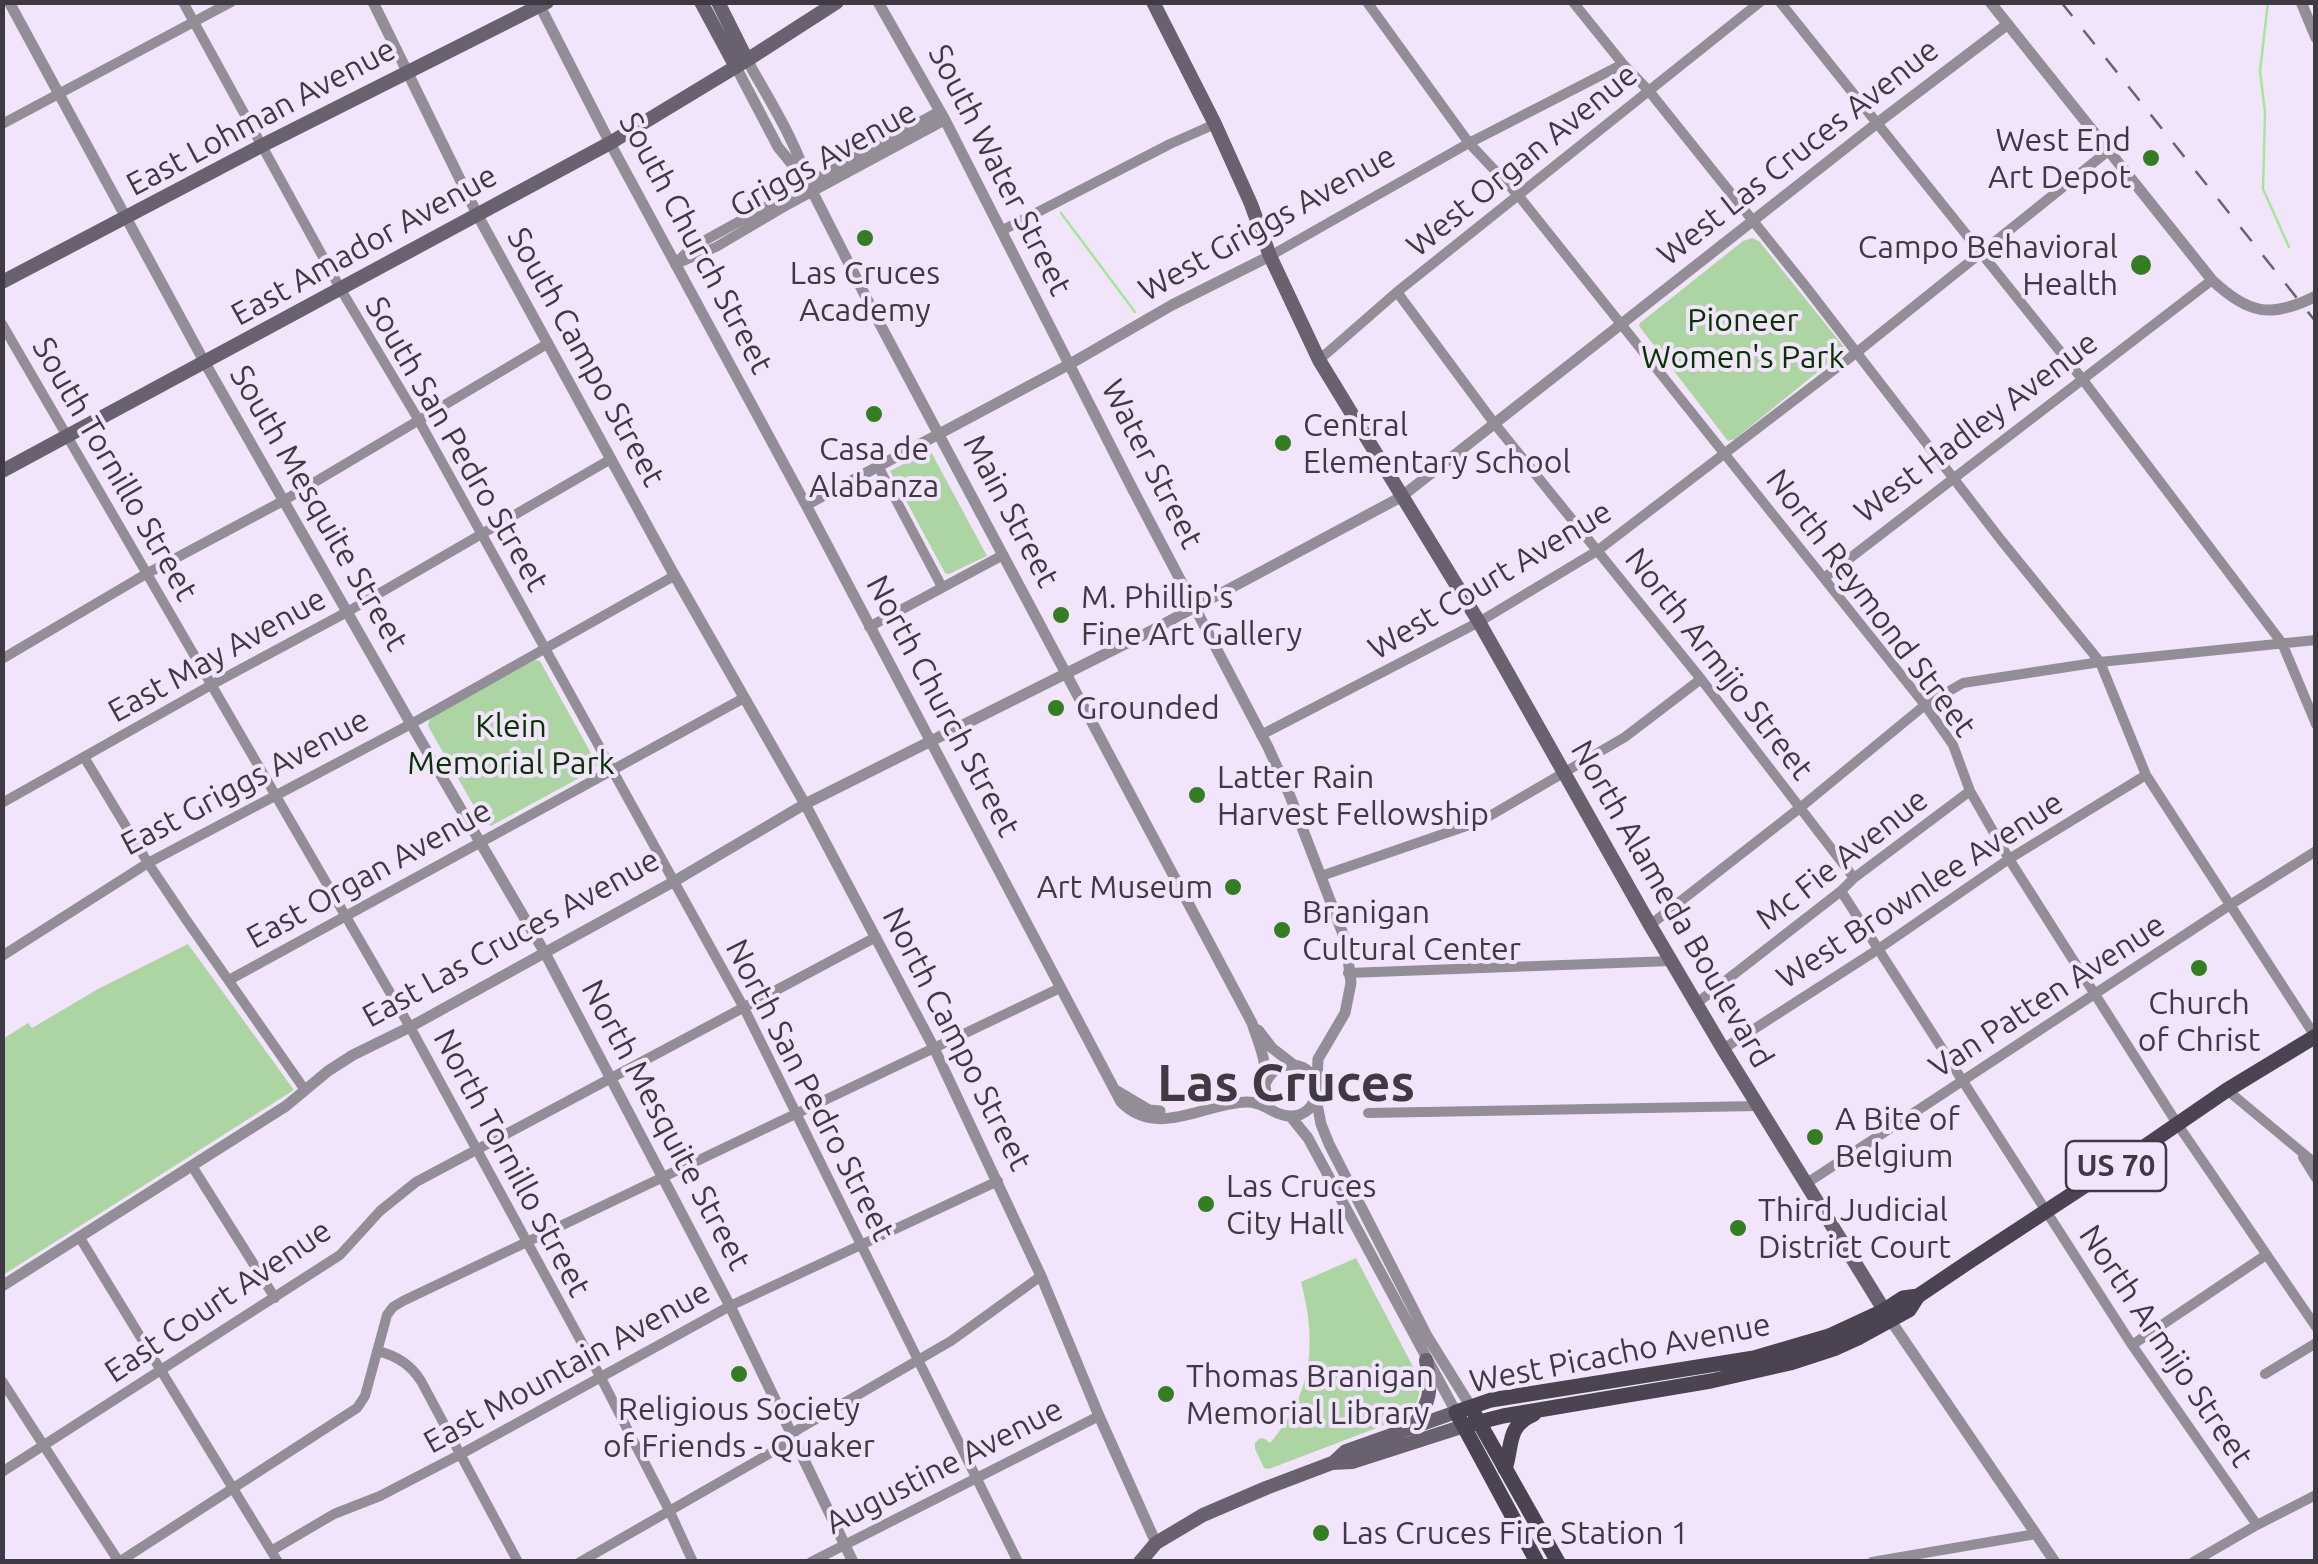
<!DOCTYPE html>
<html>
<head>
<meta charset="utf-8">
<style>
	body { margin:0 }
	#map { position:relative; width:2318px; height:1564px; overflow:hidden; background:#f2e5fb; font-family:Ubuntu,sans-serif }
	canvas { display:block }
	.frame { position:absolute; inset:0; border:5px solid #3e3942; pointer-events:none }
</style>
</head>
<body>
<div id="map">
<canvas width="2318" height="1564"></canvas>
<div class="frame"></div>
</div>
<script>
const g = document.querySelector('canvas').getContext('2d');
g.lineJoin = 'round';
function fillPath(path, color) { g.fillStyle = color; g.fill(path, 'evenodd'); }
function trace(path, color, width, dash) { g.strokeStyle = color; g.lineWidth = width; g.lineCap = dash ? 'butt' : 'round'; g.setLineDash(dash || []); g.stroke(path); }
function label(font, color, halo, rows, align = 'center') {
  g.font = font + ' Ubuntu,sans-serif'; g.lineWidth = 8; g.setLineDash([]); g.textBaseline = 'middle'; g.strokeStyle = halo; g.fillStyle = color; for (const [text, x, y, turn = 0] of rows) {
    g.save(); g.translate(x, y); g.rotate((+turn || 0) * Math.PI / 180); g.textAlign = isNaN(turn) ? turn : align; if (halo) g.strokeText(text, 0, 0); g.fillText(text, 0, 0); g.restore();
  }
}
const green = new Path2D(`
	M1752,238L1759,241L1844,347L1841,353L1735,439L1728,441L1639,326L1640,323L1743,241Z
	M930,450L987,556L949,574L945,573L890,471Z
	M535,660L540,661L597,764L594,770L491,826L483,822L428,726L430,718Z
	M188,944L294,1090L3,1275V1039L28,1023L32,1028L98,989Z
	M1356,1258L1420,1380C1420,1395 1418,1403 1408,1416L1269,1469L1264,1468L1255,1449V1443L1260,1438L1265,1439L1270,1443C1313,1393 1317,1344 1301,1282Z`);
const stream = new Path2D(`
	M2268,2L2260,71L2265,112L2263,189L2289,247
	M1061,213L1135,312`);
const minor = new Path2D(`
	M183,2L340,288L418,419L744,1008L1018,1562
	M1367,2L1469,143L1518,195L1925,705L1953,745L1970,791L2009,859L2178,1125L2316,1327
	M1573,2L1623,64L1649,91L1806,287L2001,540L2100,662L2146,775L2315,1036
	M1780,2L2083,380L2282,643L2316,724
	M2,124L231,2
	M1001,231L1170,144L1215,124
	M1270,256L1469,143L1623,64
	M681,262L716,247L789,204L945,120
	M675,264L691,248L940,111
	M1397,292L1494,423L1701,679L1854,878
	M2,324L410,1027L600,1376L670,1512L693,1562
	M1319,360L1397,292L1760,2
	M878,466L942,587
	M1824,578L2212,280
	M869,627L1003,555
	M2,659L146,574L283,501L547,344
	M1261,735L1479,622L1597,551L1856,353L2108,151
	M84,757L148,863L187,921L305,1090
	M2,803L213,684L347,612L611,459
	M1321,876L1481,821L1625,737L1701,679
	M1841,891L2132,1345L2257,1525
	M1650,925L1801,807L1925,705L1963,683L2100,662L2316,640
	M2,956L148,863L411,724L674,576
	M1348,973L1671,961
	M229,980L744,698
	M1697,1003L1841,891L1854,878L1970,791
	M1723,1049L1877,950L2009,859L2146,775
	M2227,1090L2316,1164
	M1368,1113L1758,1106
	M2303,1157L2316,1178
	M192,1166L275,1298
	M1807,1183L2230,905L2316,851
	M80,1238L278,1562
	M2132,1345L2266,1255
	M377,1351C395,1355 411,1365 421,1381L518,1562
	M2265,1374L2316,1343
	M2,1381L119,1562
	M792,1433L951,1341L1041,1276
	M2,1472L340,1255L380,1211L416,1182L876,937
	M271,1551L334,1514L380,1496L461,1454L730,1306L998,1181
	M119,1562L357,1408L365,1396L387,1315L393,1307L403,1301L1060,988
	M580,1562L795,1439
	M811,1562L1099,1416
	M1872,1562L2036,1534
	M2193,1562L2257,1525L2316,1495`);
const tertiary = new Path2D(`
	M9,2L205,363L411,724L545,953L730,1306L853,1562
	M373,2L477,214L672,571L805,804L934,1048L1041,1276L1099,1416L1156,1543
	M878,2L945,120L1131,486L1268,747L1290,796L1346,942L1351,983L1345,1013L1318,1059L1317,1083
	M1990,2L2212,280C2248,314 2271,319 2316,296
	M2301,2L2316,38
	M540,6L610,143L806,505L1121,1102C1158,1140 1207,1101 1248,1102C1256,1102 1264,1106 1271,1110
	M747,60C769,100 795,139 808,183L873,311L1252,1023C1256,1036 1262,1049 1264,1062C1266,1080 1263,1094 1271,1110C1320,1137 1333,1065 1290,1065C1278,1065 1271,1072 1266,1082
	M736,67L778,147L805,180
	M806,505L1070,364L1172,305L1270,256
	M1258,1030L1272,1048L1294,1065
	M1117,1091L1149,1110L1160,1111
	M1316,1099L1321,1124L1329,1144L1427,1336L1471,1407
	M1291,1117L1308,1138L1456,1412
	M2,1286L286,1106L328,1071L353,1055L410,1027L673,882L805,804L1143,635L1401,497L1876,124L2008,24
	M1891,1321L2055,1562`);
const secondary = new Path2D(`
	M701,2L736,67
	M718,2L747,60
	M1153,2L1215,124L1251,204L1270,256L1319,360L1479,622L1650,925L1723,1049L1889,1318
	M2,282L263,145L547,2
	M2,471L610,143L747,60L837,2
	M1412,1429C1431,1398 1432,1395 1426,1360
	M1333,1463L1346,1451L1456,1412
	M1140,1562L1156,1543L1203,1515L1266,1488L1332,1463L1352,1462L1464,1426`);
const primary = new Path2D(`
	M1475,1415L1558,1562
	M1464,1426L1503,1416L1711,1381L1790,1363L1836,1348L1858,1338L1909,1310L1918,1296L1970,1261L2144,1147L2227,1090L2316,1036
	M1505,1469C1513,1445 1506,1426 1534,1414
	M1537,1562L1456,1412L1491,1400L1754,1358L1829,1336L1883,1311L1903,1298L1918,1296`);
const rail = new Path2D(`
	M2061,2L2316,322`);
const markers = [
	[2151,158,10,"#347d23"],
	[865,238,10,"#347d23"],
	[2141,265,12,"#347d23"],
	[874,414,10,"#347d23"],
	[1283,443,10,"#347d23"],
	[1061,615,10,"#347d23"],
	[1056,708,10,"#347d23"],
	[1197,795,10,"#347d23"],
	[1233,887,10,"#347d23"],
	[1282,930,10,"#347d23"],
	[2199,968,10,"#347d23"],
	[1815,1137,10,"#347d23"],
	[1206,1204,10,"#347d23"],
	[1738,1228,10,"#347d23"],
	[739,1374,10,"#347d23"],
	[1166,1394,10,"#347d23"],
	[1321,1533,10,"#347d23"]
];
const shields = [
	[2116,1166,100]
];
const shieldNames = [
	["US 70",2116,1166]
];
const streetNames = [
	["East Lohman Avenue",261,117,-28],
	["West Las Cruces Avenue",1798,152,-38],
	["Griggs Avenue",823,159,-29],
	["West Organ Avenue",1522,160,-39],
	["South Water Street",1000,170,63],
	["West Griggs Avenue",1267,223,-29],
	["South Church Street",696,243,62],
	["East Amador Avenue",364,245,-29],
	["South Campo Street",586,357,61],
	["West Hadley Avenue",1976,427,-37],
	["South San Pedro Street",457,444,60],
	["Water Street",1152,464,63],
	["South Tornillo Street",115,469,60],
	["South Mesquite Street",319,508,60],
	["Main Street",1011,511,62],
	["West Court Avenue",1490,580,-31],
	["North Reymond Street",1871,603,53],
	["East May Avenue",217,655,-29],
	["North Armijo Street",1719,664,52],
	["North Church Street",943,706,62],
	["East Griggs Avenue",245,782,-28],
	["Mc Fie Avenue",1842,859,-38],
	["East Organ Avenue",369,874,-29],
	["West Brownlee Avenue",1920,890,-33],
	["North Alameda Boulevard",1672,904,60],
	["East Las Cruces Avenue",511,938,-29],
	["Van Patten Avenue",2047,996,-33],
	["North Campo Street",957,1039,63],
	["North San Pedro Street",810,1090,63],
	["North Mesquite Street",666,1125,62],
	["North Tornillo Street",512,1163,62],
	["East Court Avenue",218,1301,-34],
	["North Armijo Street",2166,1346,56],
	["West Picacho Avenue",1620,1353,-11],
	["East Mountain Avenue",567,1367,-29],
	["Augustine Avenue",944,1466,-27]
];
const poiNames = [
	["West End",2131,140,"right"],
	["Art Depot",2131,177,"right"],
	["Campo Behavioral",2118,247,"right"],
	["Health",2118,284,"right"],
	["Las Cruces",865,273,"center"],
	["Academy",865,310,"center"],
	["Central",1303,425],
	["Elementary School",1303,462],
	["Casa de",874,449,"center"],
	["Alabanza",874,486,"center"],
	["M. Phillip's",1081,597],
	["Fine Art Gallery",1081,634],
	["Grounded",1076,708],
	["Latter Rain",1217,777],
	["Harvest Fellowship",1217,814],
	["Art Museum",1213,887,"right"],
	["Branigan",1302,912],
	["Cultural Center",1302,949],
	["Church",2199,1003,"center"],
	["of Christ",2199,1040,"center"],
	["A Bite of",1835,1119],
	["Belgium",1835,1156],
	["Las Cruces",1226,1186],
	["City Hall",1226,1223],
	["Third Judicial",1758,1210],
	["District Court",1758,1247],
	["Thomas Branigan",1186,1376],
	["Memorial Library",1186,1413],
	["Religious Society",739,1409,"center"],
	["of Friends - Quaker",739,1446,"center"],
	["Las Cruces Fire Station 1",1341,1533]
];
const parkNames = [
	["Pioneer",1743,320],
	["Women's Park",1743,357],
	["Klein",511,726],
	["Memorial Park",511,763]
];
const townNames = [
	["Las Cruces",1286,1084]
];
fillPath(green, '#add5a4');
trace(stream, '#a5e697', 2.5);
trace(minor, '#938d97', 10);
trace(tertiary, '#938d97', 11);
trace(secondary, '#69616f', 14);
trace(primary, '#4c4352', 15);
trace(rail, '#69636f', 2.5, [18, 18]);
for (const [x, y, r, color] of markers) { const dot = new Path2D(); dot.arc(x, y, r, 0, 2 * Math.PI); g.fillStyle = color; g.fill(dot); trace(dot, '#f2e5fb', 4); }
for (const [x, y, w] of shields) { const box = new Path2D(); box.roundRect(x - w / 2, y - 25, w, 50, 8); g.fillStyle = '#f2e5fb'; g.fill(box); trace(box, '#3e3942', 2.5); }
label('bold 30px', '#3e3942', null, shieldNames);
label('32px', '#3e3942', '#f2e5fb', streetNames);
label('32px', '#3e3942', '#f2e5fb', poiNames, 'left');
label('32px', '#073300', '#f2e5fb', parkNames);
label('bold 52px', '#3e3942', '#f2e5fb', townNames);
</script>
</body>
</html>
